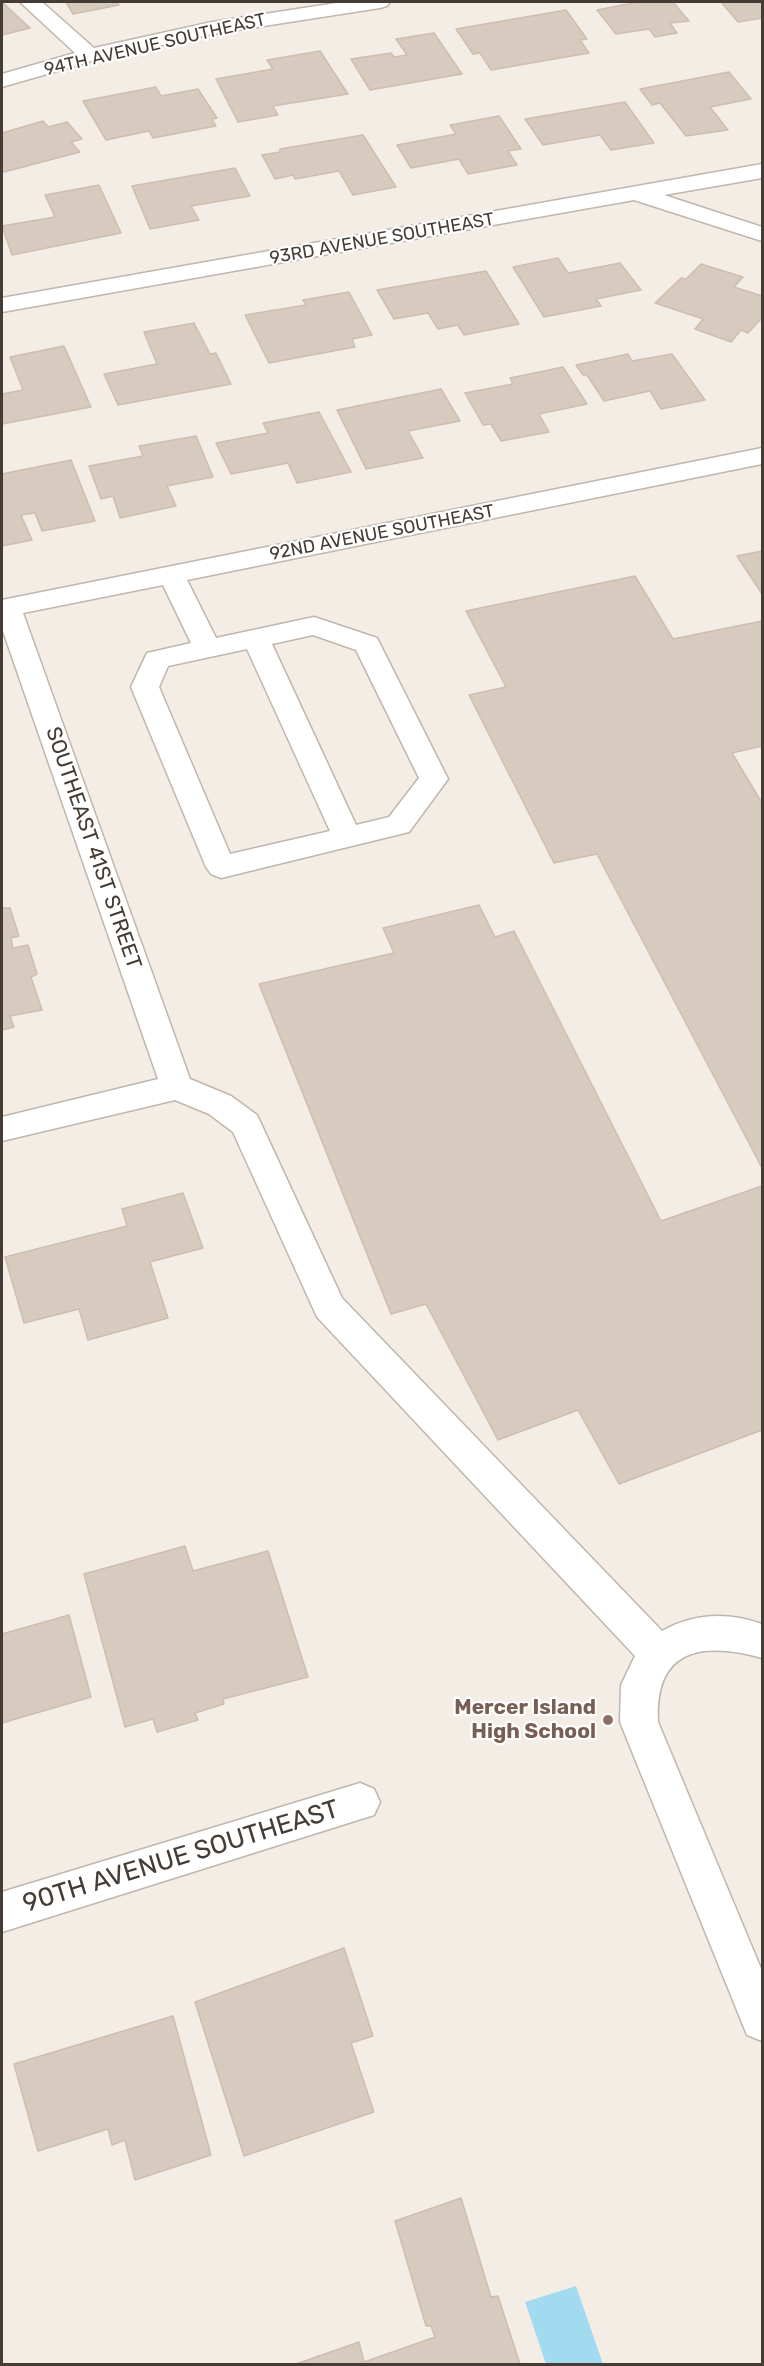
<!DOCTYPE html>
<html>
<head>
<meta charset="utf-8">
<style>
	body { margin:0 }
	#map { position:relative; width:764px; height:2366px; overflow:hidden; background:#f3ede6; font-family:Rubik,sans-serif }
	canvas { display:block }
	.frame { position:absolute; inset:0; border:3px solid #453d35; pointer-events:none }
</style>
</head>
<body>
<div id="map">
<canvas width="764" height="2366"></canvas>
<div class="frame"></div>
</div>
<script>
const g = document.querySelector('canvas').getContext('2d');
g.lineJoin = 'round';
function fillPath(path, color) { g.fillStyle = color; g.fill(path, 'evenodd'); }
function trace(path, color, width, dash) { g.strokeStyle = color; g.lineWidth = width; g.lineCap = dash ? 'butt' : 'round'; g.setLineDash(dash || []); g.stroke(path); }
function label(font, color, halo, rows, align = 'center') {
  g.font = font + ' Rubik,sans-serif'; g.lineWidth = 4.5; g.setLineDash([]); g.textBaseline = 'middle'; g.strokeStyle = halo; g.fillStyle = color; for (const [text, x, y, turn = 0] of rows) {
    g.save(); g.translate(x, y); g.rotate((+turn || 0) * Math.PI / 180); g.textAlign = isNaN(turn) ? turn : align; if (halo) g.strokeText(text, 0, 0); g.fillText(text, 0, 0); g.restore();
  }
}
const water = new Path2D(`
	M576,2286L603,2364H546L525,2302Z`);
const building = new Path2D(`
	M2,2L30,28L2,35Z
	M66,2H116L119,5L73,14Z
	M638,2H673L689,21L670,23L677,33L655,37L649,29L616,34L597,10Z
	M721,2H762V18L738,22Z
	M566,10L587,39L580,40L589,53L491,70L480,53L473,54L456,29Z
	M434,33L462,74L370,90L351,59L391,53L394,57L407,55L396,39Z
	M320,51L348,94L273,106L278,115L238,122L216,79L273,69L267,60Z
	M729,72L751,99L710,107L728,130L686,136L660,103L652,105L640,89Z
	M156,87L161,96L198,89L217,118L212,119L216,126L153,138L149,131L106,140L83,101Z
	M625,102L654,143L611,150L600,135L543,145L525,119Z
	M499,116L521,149L508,151L517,165L468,174L459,159L411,168L397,145L456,134L450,125Z
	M43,121L48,127L67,122L82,139L71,142L80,152L4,172L2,169V133Z
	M363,135L396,187L353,195L339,171L295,179L293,175L275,179L262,155L280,152V149Z
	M235,168L250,196L191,206L199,220L150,229L132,186Z
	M99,185L121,233L12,255L2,226L55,217L45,195Z
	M558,258L568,273L620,263L641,290L596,299L601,306L544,317L513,267Z
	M701,264L743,277L734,287L762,296V318L748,333L741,330L731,342L695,329L703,319L655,303L681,278L686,279Z
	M486,271L519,324L464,335L458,325L438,329L428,313L394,319L377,290Z
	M349,292L372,335L352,339L355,347L269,363L245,315L306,305L303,300Z
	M194,323L210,354L216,353L231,384L118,405L104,374L157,364L144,332Z
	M64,346L91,407L2,424V394L23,390L10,357Z
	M628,354L632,361L672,354L705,400L661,409L650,391L604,401L587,375H583L576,365Z
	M563,367L587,404L539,414L549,432L501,441L491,424L483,425L465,393L513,384L510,378Z
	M441,389L460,421L408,431L423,458L366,469L337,410Z
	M319,412L351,472L297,483L288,463L231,474L216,443L268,433L263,423Z
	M196,436L213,477L167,486L176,506L120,518L113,496L101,499L89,466L143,456L139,446Z
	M71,460L95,521L42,531L35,513L21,515L32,540L2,546V474Z
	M762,551V594L737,556Z
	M635,576L673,639L762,621V746L732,753L762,803V1168L597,854L554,863L469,695L506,687L466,611Z
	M479,905L495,937L514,931L661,1221L762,1186V1430L619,1484L578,1410L498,1440L426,1304L391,1314L259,984L394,953L383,928Z
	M2,908H10L19,936L11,938L13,948L28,945L37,974L31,977L42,1010L10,1016L14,1027L2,1030Z
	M183,1193L203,1248L150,1262L168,1318L88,1340L79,1309L24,1323L5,1257L127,1226L122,1209Z
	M185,1546L193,1571L268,1551L308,1677L223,1699L224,1704L195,1713L198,1720L157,1732L153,1719L125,1727L84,1574Z
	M69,1615L91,1697L2,1723V1634Z
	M344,1948L373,2036L351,2043L374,2112L244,2156L195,2002Z
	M173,2016L211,2155L135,2180L125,2140L112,2145L108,2129L38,2151L14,2064Z
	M461,2198L491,2297L498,2296L520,2364H296L359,2342L364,2362L435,2337L431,2326H426L395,2221Z`);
const minor = new Path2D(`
	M20,2H42L94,48L212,22L343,2H390L387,6L380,8L212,34L95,60L2,87V74L75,53Z
	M762,164V178L664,195L762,227V241L634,200L2,312V298Z
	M762,448V464L187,580L216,638L314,617L377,638L448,779L409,832L221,878L211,874L206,867L131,687L147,653L191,643L163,585L23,613L190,1079L231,1096L257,1115L342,1298L662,1631C694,1613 728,1612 762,1624V1658C704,1642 654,1647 658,1722L762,1971V2041L747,2035L620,1722L621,1685L635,1656L317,1317L233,1132L209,1114L175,1100L2,1141V1117L158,1079L2,628V600ZM313,635L356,650L419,778L389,817L356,825L272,644ZM247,649L330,831L230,854L159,687L168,666Z
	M360,1783L374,1789L380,1802L374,1815L2,1932V1892Z`);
const markers = [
	[608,1720,6,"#8d6e63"]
];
const farStreetnames = [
	["94TH AVENUE SOUTHEAST",155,45,-13],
	["93RD AVENUE SOUTHEAST",382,239,-10],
	["92ND AVENUE SOUTHEAST",382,533,-11]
];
const streetNames = [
	["SOUTHEAST 41ST STREET",93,848,71]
];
const educationNames = [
	["Mercer Island",596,1708],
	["High School",596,1732]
];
const nearStreetnames = [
	["90TH AVENUE SOUTHEAST",181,1857,-17]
];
fillPath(water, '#a2dbef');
fillPath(building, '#d7cabe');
trace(building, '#cfbeaf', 1.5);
trace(minor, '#c1b6ab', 3);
fillPath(minor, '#fff');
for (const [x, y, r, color] of markers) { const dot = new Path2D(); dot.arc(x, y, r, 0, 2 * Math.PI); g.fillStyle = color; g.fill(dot); trace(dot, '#fff', 2); }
label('18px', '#453d35', '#fff', farStreetnames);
label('21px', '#453d35', '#fff', streetNames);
label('bold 21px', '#785e54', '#fff', educationNames, 'right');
label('26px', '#453d35', '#fff', nearStreetnames);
</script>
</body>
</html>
